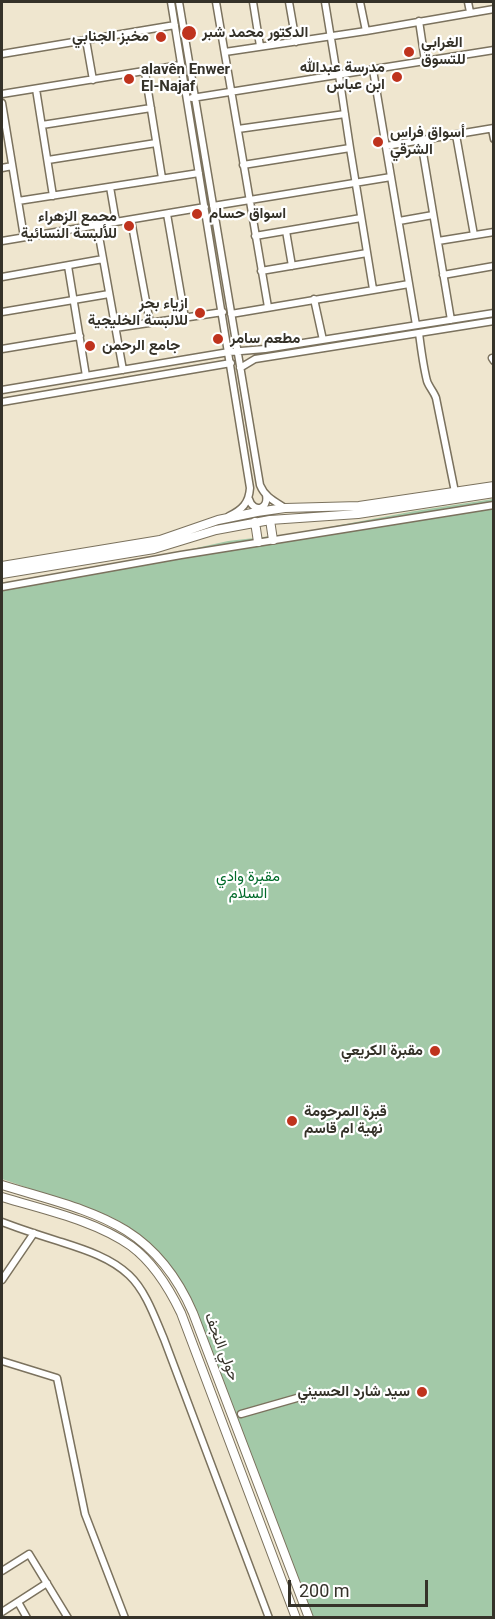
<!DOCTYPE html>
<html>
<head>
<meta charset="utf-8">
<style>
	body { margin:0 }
	#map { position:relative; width:495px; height:1619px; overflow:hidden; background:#efe6cf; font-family:Roboto,sans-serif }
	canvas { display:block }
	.frame { position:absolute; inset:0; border:3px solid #353229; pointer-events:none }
	.scale { position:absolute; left:288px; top:1580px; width:140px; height:27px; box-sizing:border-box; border:3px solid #353229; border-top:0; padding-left:8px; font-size:18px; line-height:21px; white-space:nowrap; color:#353229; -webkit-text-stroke:4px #fff; paint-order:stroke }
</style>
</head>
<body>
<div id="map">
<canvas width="495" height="1619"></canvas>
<div class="frame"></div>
<div class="scale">200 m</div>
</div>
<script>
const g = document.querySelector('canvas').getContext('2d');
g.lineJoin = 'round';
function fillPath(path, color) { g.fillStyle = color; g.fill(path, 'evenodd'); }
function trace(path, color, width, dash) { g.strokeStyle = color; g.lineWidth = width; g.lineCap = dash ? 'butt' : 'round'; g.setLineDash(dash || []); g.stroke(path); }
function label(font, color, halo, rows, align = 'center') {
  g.font = font + ' Roboto,Vazirmatn,sans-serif'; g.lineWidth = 4.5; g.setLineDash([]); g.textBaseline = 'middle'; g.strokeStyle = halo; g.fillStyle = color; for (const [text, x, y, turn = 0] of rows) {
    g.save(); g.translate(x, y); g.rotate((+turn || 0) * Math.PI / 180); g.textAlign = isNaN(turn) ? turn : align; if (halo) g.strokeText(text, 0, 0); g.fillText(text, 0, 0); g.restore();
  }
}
const green = new Path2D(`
	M493,499V1617H312L191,1299C174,1269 153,1242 124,1224C108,1214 89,1209 72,1203C49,1195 25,1187 2,1179V591L228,541L298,533L415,511Z`);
const minor = new Path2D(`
	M171,2L250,488C249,503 242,510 229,516
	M179,2L260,485C265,497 274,501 285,508
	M216,2L268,307
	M253,2L260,46
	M289,2L296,42
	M325,2L337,75
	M360,2L366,31
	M468,2L470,12
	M419,21L425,61
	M86,40L93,80
	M225,52L366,31L494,9
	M2,54L175,25
	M373,70L416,325
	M145,72L162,178
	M339,75L350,148L373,289
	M36,89L53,196
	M2,94L181,65
	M192,98L494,50
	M2,103L24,237
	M42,125L151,108
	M238,129L345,114
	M492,129L494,139
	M456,135L474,235
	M421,141L451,320
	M386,146L494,128
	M48,160L156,143
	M243,165L350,148
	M2,168L12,166
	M110,187L116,222
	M18,201L199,173
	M213,206L391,177
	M167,214L185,318
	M131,220L150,323
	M399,221L433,215
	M97,225L123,370
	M286,231L292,266
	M255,236L361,218
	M2,241L205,207
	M438,241L494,232
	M68,266L86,376
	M261,271L367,253
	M443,275L494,266
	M2,277L103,259
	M314,299L323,340
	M2,312L109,294
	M231,314L409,284
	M115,328L223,312
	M419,333C421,349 423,365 427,381C429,387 434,392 436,398L455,492
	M2,349L80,336
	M492,358L494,361
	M240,368L255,359L494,321
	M2,390L229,352L265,349L494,313
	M2,402L231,363
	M249,499C253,513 269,510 266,495
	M2,587L181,555L494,505
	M2,1222C20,1229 39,1235 58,1241C83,1249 110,1257 129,1275C146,1291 155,1318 164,1339L269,1618
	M2,1280L34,1233
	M2,1361L57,1378L85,1514L125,1618
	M241,1414L297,1398
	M2,1571L29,1554L68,1618
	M18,1602L27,1618
	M2,1612L47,1583`);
const major = new Path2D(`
	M270,520L273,540
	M255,522L258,542
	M2,566L160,540L218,520L257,512L285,508L359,506L494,486
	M2,574L154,549L216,530L270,520L358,514L494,493
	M2,1185C89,1212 153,1220 193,1313L309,1618
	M2,1197C44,1210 94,1220 131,1246C154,1263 169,1288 181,1313L296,1618`);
const markers = [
	[189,33,8,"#bf331d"],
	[161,37,6,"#bf331d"],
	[409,52,6,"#bf331d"],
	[397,77,6,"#bf331d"],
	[129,79,6,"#bf331d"],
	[378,142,6,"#bf331d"],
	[197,214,6,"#bf331d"],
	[129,226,6,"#bf331d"],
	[200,313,6,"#bf331d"],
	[218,339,6,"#bf331d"],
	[90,346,6,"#bf331d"],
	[435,1051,6,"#bf331d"],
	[292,1121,6,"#bf331d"],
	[422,1392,6,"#bf331d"]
];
const poiNames = [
	["الدكتور محمد شبر",202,33],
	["مخبز الجنابي",149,37,"right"],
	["الغرابي",421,43],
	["للتسوق",421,60],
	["مدرسة عبدالله",385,68,"right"],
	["ابن عباس",385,85,"right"],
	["alavên Enwer",141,70],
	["El-Najaf",141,87],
	["أسواق فراس",390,133],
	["الشرقي",390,150],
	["اسواق حسام",209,214],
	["مجمع الزهراء",117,217,"right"],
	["للألبسة النسائية",117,234,"right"],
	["ازياء بحر",188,304,"right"],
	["للالبسة الخليجية",188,321,"right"],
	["مطعم سامر",230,339],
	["جامع الرحمن",102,346],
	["مقبرة الكريعي",423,1051,"right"],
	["قبرة المرحومة",304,1112],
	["نهية ام قاسم",304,1129],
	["سيد شارد الحسيني",410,1392,"right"]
];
const parkNames = [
	["مقبرة وادي",248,877],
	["السلام",248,894]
];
const streetNames = [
	["حولي النجف",221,1347,69]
];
fillPath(green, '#a3c9a8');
trace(minor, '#7b725e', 9);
trace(major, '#7b725e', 10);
trace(minor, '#fff', 6);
trace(major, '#fff', 8);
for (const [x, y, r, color] of markers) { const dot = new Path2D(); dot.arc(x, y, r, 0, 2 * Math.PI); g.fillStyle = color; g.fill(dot); trace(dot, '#fff', 2); }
label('bold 15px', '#353229', '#fff', poiNames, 'left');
label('15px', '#006a29', '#fff', parkNames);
label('15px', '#353229', '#fff', streetNames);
</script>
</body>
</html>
